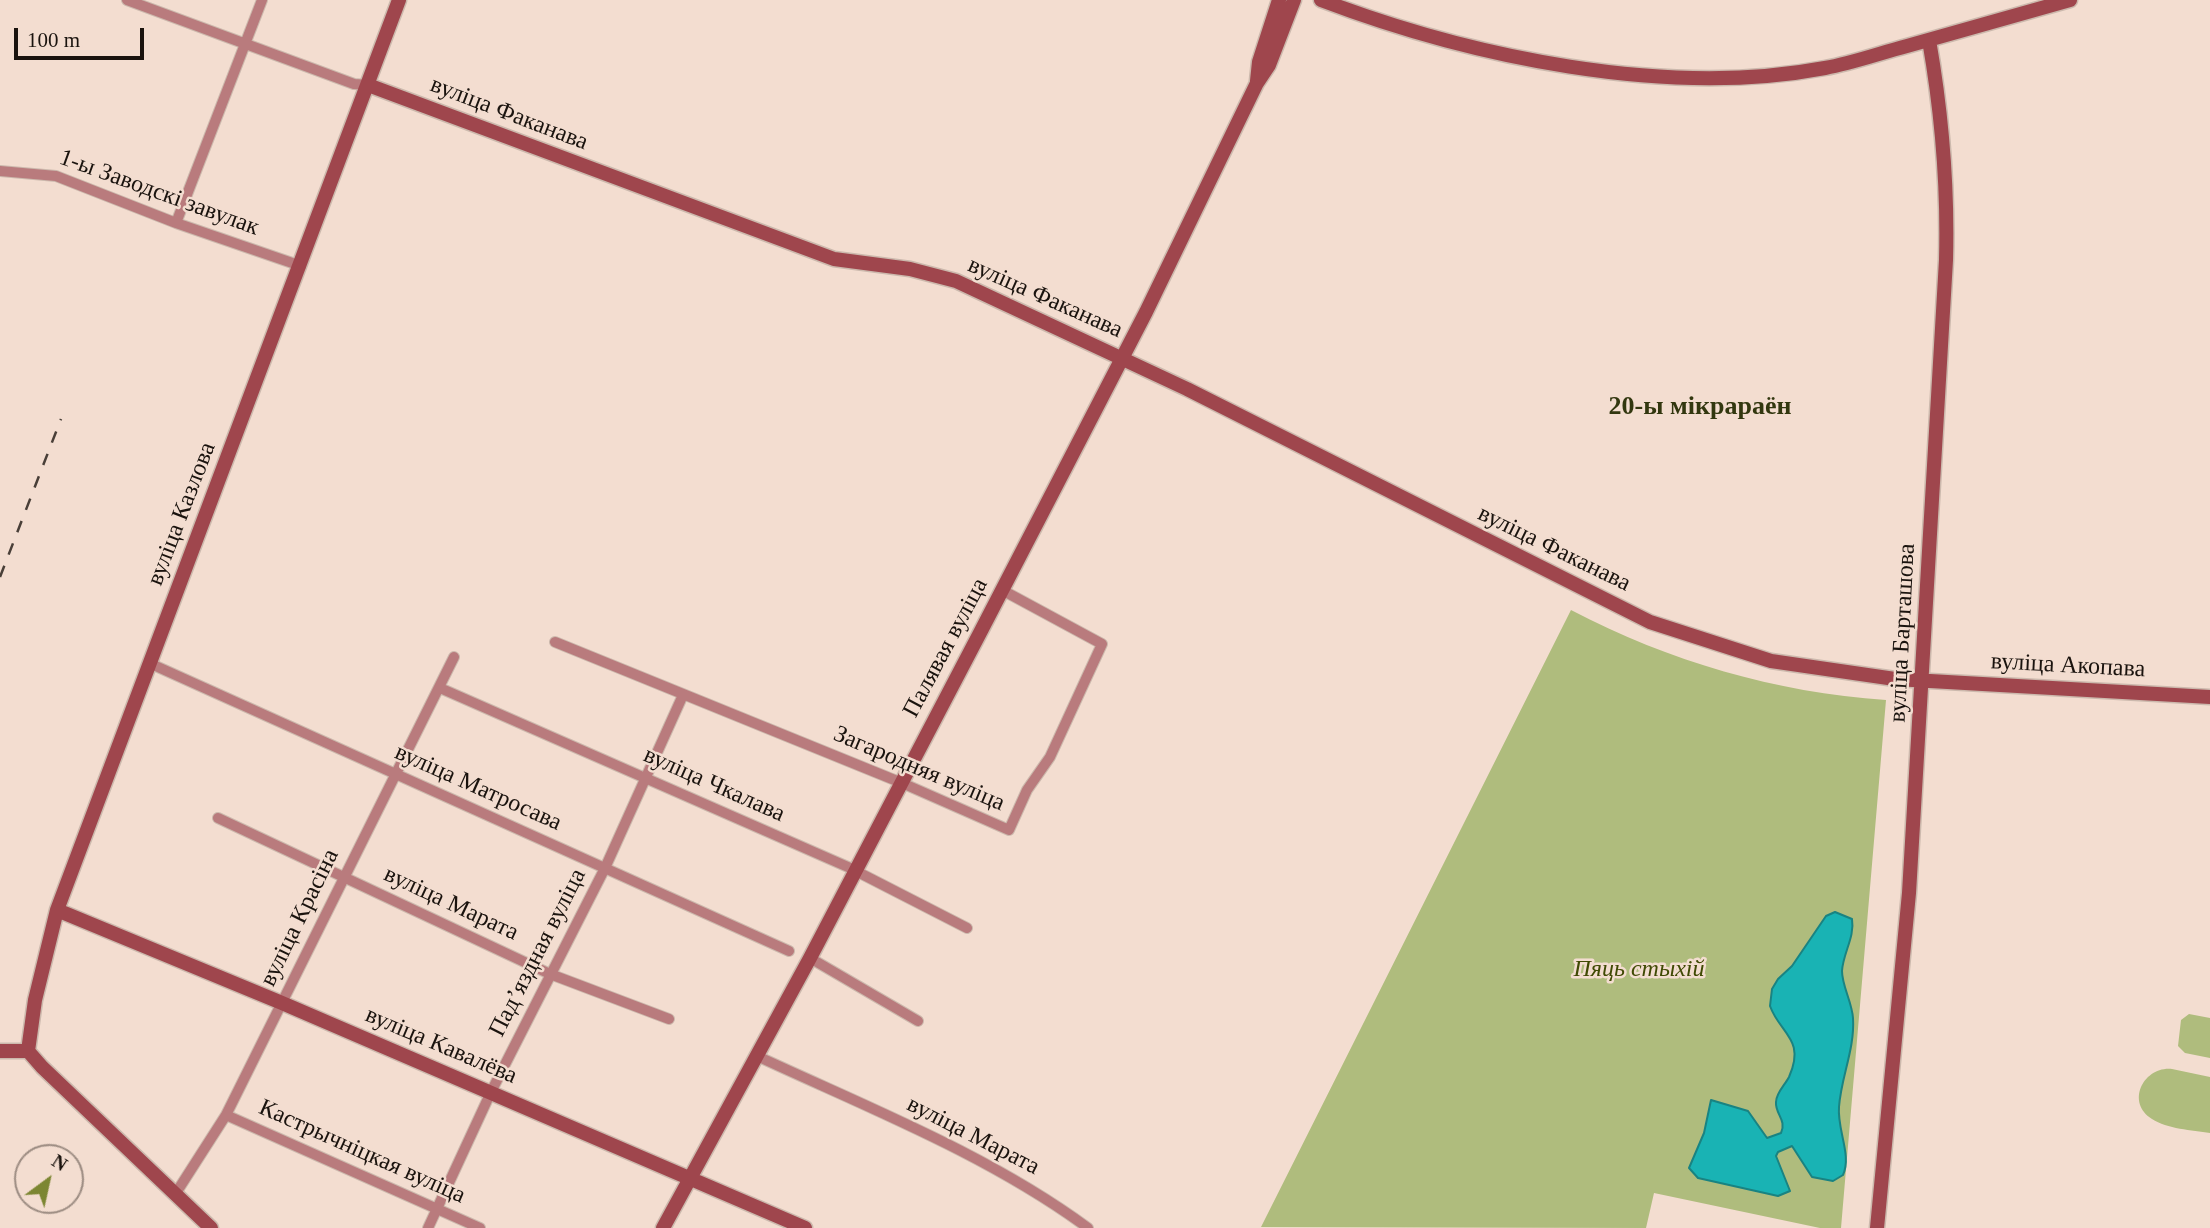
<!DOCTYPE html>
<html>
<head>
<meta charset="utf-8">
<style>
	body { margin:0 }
	#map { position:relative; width:2210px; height:1228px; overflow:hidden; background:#f3ddd0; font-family:"Times New Roman",serif }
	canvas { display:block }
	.north { position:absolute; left:14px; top:1144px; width:70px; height:70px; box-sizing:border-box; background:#f3ddd0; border:2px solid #9c8c82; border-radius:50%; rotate:33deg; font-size:19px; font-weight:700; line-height:28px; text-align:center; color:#1a130e }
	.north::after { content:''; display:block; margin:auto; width:24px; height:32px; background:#7c8632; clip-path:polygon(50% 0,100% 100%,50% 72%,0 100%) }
	.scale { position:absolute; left:14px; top:28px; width:130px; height:32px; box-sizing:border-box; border:4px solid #1a130e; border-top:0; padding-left:9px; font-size:21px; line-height:24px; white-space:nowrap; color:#1a130e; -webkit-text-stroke:5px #f3ddd0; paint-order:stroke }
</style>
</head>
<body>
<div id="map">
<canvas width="2210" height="1228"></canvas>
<div class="north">N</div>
<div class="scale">100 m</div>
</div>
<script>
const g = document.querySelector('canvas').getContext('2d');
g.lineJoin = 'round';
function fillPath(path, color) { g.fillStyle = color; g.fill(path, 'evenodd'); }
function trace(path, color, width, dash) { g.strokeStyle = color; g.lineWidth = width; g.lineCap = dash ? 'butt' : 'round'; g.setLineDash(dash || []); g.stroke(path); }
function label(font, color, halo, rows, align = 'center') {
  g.font = font + ' "Times New Roman",serif'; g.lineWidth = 5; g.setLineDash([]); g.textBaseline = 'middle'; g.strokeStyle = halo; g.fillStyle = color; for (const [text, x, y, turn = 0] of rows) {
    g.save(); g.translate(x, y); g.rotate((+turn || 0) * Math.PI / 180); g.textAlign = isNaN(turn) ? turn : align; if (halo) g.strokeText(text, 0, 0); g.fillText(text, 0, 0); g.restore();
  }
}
const green = new Path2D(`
	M1571,610C1671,662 1774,692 1886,700L1841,1228H1820L1654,1193L1646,1228L1261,1227Z
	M2189,1014L2210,1018V1058L2185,1053L2178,1046L2181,1020Z
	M2172,1069L2210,1077V1133C2192,1130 2167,1129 2152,1119C2125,1102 2144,1066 2172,1069Z`);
const water = new Path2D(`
	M1835,912L1852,919C1855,937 1843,953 1842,971C1842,986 1852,1002 1853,1018C1855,1049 1841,1077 1839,1107C1837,1130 1852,1155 1843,1175L1833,1181L1812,1177L1792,1146L1778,1152L1776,1156L1790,1191L1778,1196L1698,1178L1689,1168L1704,1133L1711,1100L1748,1111L1767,1138L1781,1133C1787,1120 1775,1114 1776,1102C1776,1093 1785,1085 1789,1077C1806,1039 1780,1034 1770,1006L1772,989L1778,979L1792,966L1826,916Z`);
const street = new Path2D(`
	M127,0L354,84L368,85
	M0,171L56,176L176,223L301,266
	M176,223L262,0
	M555,642L902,783L1009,830L1027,790L1050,757L1102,644L1002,590
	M149,663L789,951
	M440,688L848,867L967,928
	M218,818L550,974L669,1019
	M810,958L918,1021
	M757,1056C869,1108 989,1155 1088,1228
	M226,1115L480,1228
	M176,1193L226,1115L454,657
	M428,1228L491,1092L605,868L683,695`);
const secondary = new Path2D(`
	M1321,0C1471,57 1666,98 1825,68C1853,63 1880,53 1907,46C1961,31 2016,15 2070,0
	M1257,81L1259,62L1279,0
	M368,85L834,259L910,269L956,281L1187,389L1650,622L1771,661L1895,679L2210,697
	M57,910L282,1003L805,1228
	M0,1051H28
	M28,1051L35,1000L57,910L399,0
	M28,1051L42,1067L211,1228
	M663,1228L810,958L982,629L1146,312L1257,83L1269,65L1294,0
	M1877,1228L1909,893L1946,260C1948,185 1942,114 1929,40`);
const rail = new Path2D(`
	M0,577L61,419`);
const streetNames = [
	["вуліца Факанава",509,114,21],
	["1-ы Заводскі завулак",159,193,20],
	["вуліца Факанава",1045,298,24],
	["вуліца Казлова",182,514,-69],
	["вуліца Факанава",1554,549,26],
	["вуліца Барташова",1903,633,-87],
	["Палявая вуліца",946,648,-62],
	["вуліца Акопава",2068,666,3],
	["Загародняя вуліца",919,769,23],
	["вуліца Чкалава",714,785,24],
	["вуліца Матросава",478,788,24],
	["вуліца Марата",451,904,25],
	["вуліца Красіна",300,918,-64],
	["Падʼяздная вуліца",538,953,-63],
	["вуліца Кавалёва",441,1046,23],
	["вуліца Марата",973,1136,27],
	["Кастрычніцкая вуліца",362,1152,24]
];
const parkNames = [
	["Пяць стыхій",1639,970]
];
const neighbourhoodNames = [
	["20-ы мікрараён",1700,407]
];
fillPath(green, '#afbc7d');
fillPath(water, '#19b3b4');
trace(water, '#198382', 2);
trace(street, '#ccb9ad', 12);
trace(secondary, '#ccb9ad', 17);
trace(street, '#b97b7d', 10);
trace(secondary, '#9f464d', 14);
trace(rail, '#493f38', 2.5, [12, 12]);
label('24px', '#1a130e', '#f3ddd0', streetNames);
label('italic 24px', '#404a04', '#f3ddd0', parkNames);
label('bold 26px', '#32370f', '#f3ddd0', neighbourhoodNames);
</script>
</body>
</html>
